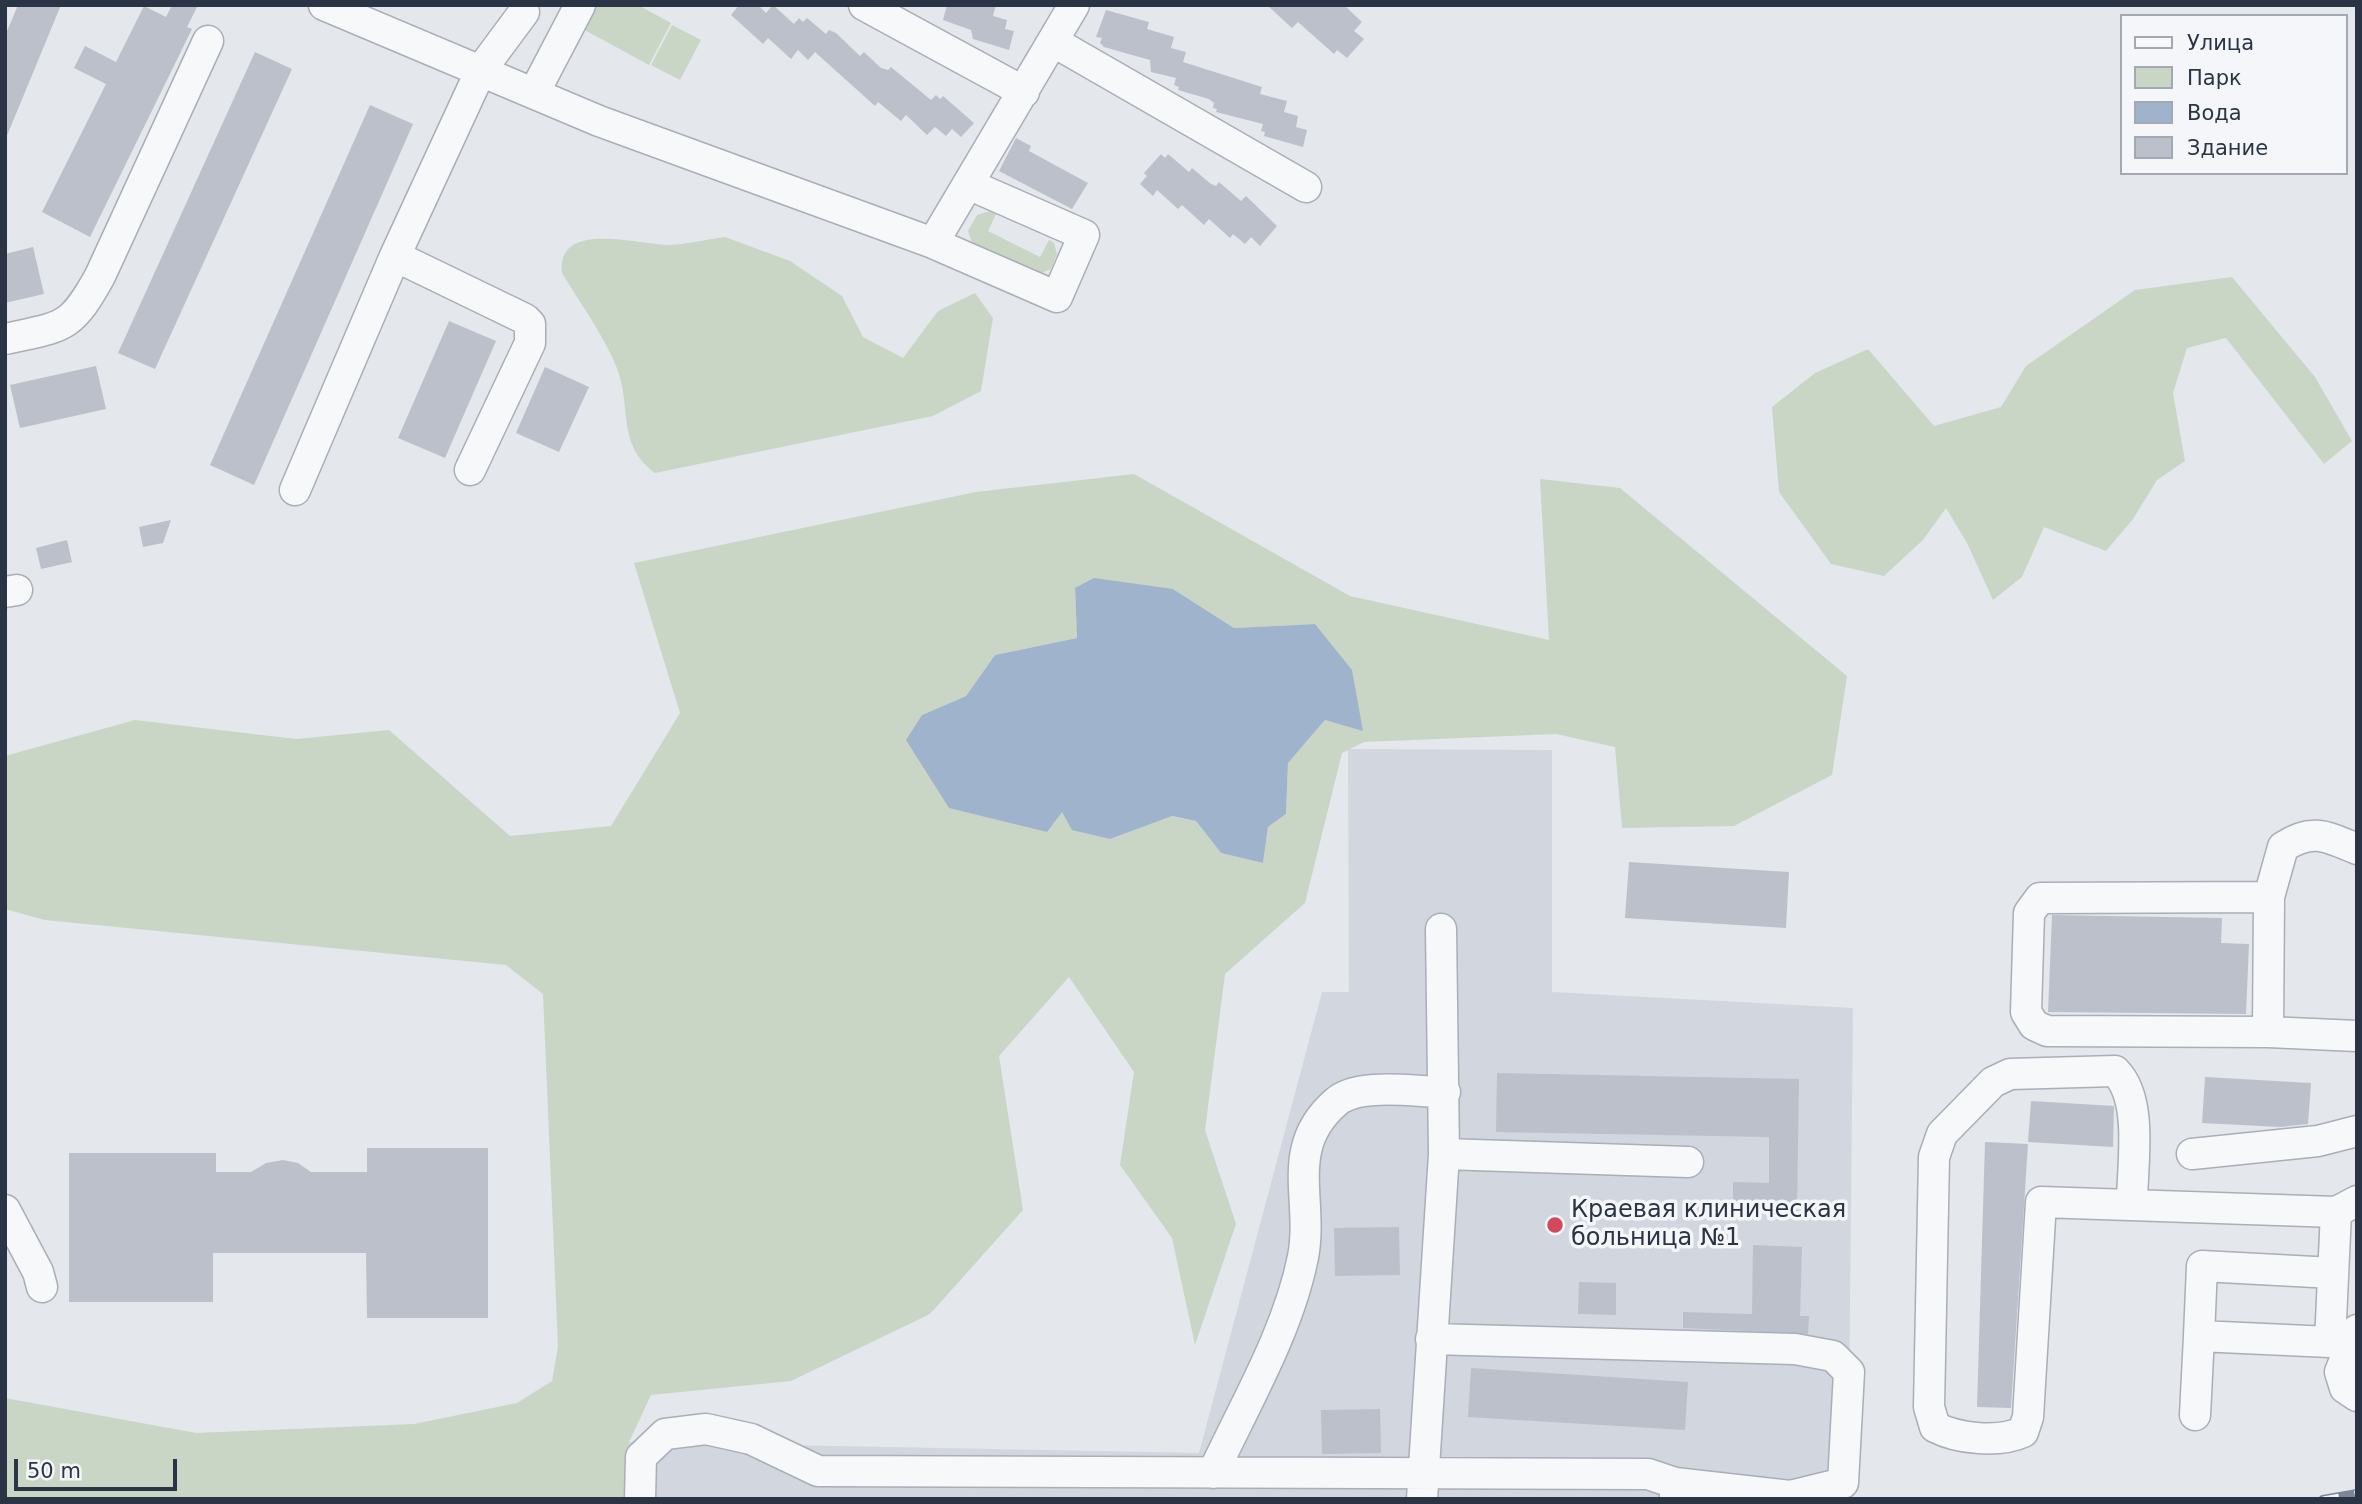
<!DOCTYPE html>
<html>
<head>
<meta charset="utf-8">
<style>
	body { margin:0 }
	#map { position:relative; width:2362px; height:1504px; overflow:hidden; background:#e4e7ec; font-family:"DejaVu Sans",sans-serif }
	canvas { display:block }
	.frame { position:absolute; inset:0; border:7px solid #2b3445; pointer-events:none }
	.legend { position:absolute; left:2120px; top:14px; width:228px; height:161px; box-sizing:border-box; background:#f4f6f9; border:2px solid #a4a8b1; margin:0; padding:9px 12px; list-style:none; font-size:21px; color:#2b3445 }
	.legend li { display:flex; align-items:center; gap:14px; height:35px }
	.legend b { width:35px; border:2px solid #a4a8b1 }
	.scale { position:absolute; left:14px; top:1459px; width:163px; height:32px; box-sizing:border-box; border:4px solid #2b3445; border-top:0; padding-left:9px; font-size:21px; line-height:24px; white-space:nowrap; color:#2b3445; -webkit-text-stroke:5px #f4f6f9; paint-order:stroke }
</style>
</head>
<body>
<div id="map">
<canvas width="2362" height="1504"></canvas>
<div class="frame"></div>
<ul class="legend">
<li><b style="height:9px;background:#f7f8fa"></b>Улица</li>
<li><b style="height:19px;background:#c9d6c5"></b>Парк</li>
<li><b style="height:19px;background:#9fb4cc"></b>Вода</li>
<li><b style="height:19px;background:#bbc0ca"></b>Здание</li>
</ul>
<div class="scale">50 m</div>
</div>
<script>
const g = document.querySelector('canvas').getContext('2d');
g.lineJoin = 'round';
function fillPath(path, color) { g.fillStyle = color; g.fill(path, 'evenodd'); }
function trace(path, color, width, dash) { g.strokeStyle = color; g.lineWidth = width; g.lineCap = dash ? 'butt' : 'round'; g.setLineDash(dash || []); g.stroke(path); }
function label(font, color, halo, rows, align = 'center') {
  g.font = font + ' "DejaVu Sans",sans-serif'; g.lineWidth = 7; g.setLineDash([]); g.textBaseline = 'middle'; g.strokeStyle = halo; g.fillStyle = color; for (const [text, x, y, turn = 0] of rows) {
    g.save(); g.translate(x, y); g.rotate((+turn || 0) * Math.PI / 180); g.textAlign = isNaN(turn) ? turn : align; if (halo) g.strokeText(text, 0, 0); g.fillText(text, 0, 0); g.restore();
  }
}
const built = new Path2D(`
	M1348,749L1552,750V992L1853,1008L1848,1499H628L629,1442L1199,1453L1322,992H1349Z`);
const green = new Path2D(`
	M591,5H638L671,23L649,65L579,27Z
	M672,25L701,40L680,80L651,65Z
	M993,210L997,212L988,231L1040,257L1049,240L1054,243L1057,254L1051,269L1041,273L973,246L968,231L977,215Z
	M725,237L790,261L842,296L863,337L903,358L938,311L975,293L993,318L981,391L933,416L655,473C615,443 633,407 616,366C603,334 580,303 562,273C556,219 638,245 671,245C688,244 708,239 725,237Z
	M2232,277L2315,377L2352,441L2324,464L2226,338L2187,348L2173,393L2185,461L2157,480L2133,519L2106,551L2044,527L2022,577L1993,600L1967,543L1946,508L1923,540L1884,576L1831,564L1779,492L1772,407L1815,373L1868,349L1934,426L2001,407L2026,366L2135,290Z
	M1134,474L1350,596L1549,640L1540,479L1620,488L1847,676L1832,775L1734,826L1622,828L1615,747L1556,734L1364,742L1342,753L1305,903L1225,974L1205,1130L1236,1224L1195,1345L1172,1238L1120,1165L1134,1072L1069,977L999,1056L1023,1210L930,1314L791,1381L651,1395L629,1442L628,1499H5V1398L196,1433L414,1424L517,1403L552,1381L558,1347L543,994L506,965L45,920L5,909V756L135,720L296,739L389,730L510,836L611,826L680,713L634,563L976,492ZM1075,589H1173L1234,628L1315,624L1363,730L1325,720L1288,763L1286,814L1268,827L1263,863L1221,853L1196,821L1171,816L1109,839L1062,812L922,715L966,696L995,655L1077,638Z`);
const water = new Path2D(`
	M1094,578L1173,589L1234,628L1315,624L1352,670L1363,731L1325,720L1288,763L1286,814L1268,827L1263,863L1221,853L1196,821L1172,816L1110,839L1072,830L1062,812L1047,832L949,808L906,740L922,715L966,696L995,655L1077,638L1075,588Z`);
const building = new Path2D(`
	M18,5H61L6,138L5,36Z
	M172,5H198L187,27L192,29L90,237L42,212L106,84L74,68L85,46L116,62L144,6L166,17Z
	M739,5H758L766,13L773,5L794,24L799,18L803,22L807,18L826,34L829,30L836,33L860,56L864,52L881,68L888,70L891,67L931,100L936,95L940,99L943,96L974,123L961,137L952,129L946,136L935,127L927,135L906,115L901,121L878,102L875,106L815,52L808,60L798,50L791,59L768,38L763,44L731,15Z
	M947,5H996L993,16L1007,20L1005,29L1014,31L1009,50L973,39L971,30L943,20Z
	M1267,5H1344L1362,22L1354,31L1364,39L1347,58L1337,50L1334,54L1298,22L1292,28Z
	M1106,10L1149,22L1147,29L1174,37L1171,48L1186,52L1183,62L1262,87L1260,94L1287,101L1284,112L1298,116L1296,127L1307,130L1303,147L1264,136L1265,132L1261,131L1263,124L1216,112L1217,109L1213,108L1214,103L1209,99L1178,90L1179,87L1174,85L1176,78L1151,72L1150,60L1104,47L1100,43L1102,38L1096,37Z
	M255,52L292,69L155,369L118,353Z
	M370,105L413,124L254,485L210,465Z
	M1016,138L1031,146L1029,151L1088,183L1072,209L999,171Z
	M1161,154L1165,158L1168,154L1189,172L1192,168L1211,184L1216,186L1219,182L1241,201L1246,196L1277,226L1260,246L1251,237L1245,244L1233,234L1230,238L1209,219L1204,225L1182,205L1178,209L1157,190L1153,196L1140,184L1147,176L1144,173Z
	M33,247L44,294L5,303V254Z
	M449,321L496,341L445,458L398,438Z
	M96,366L106,409L20,428L10,385Z
	M545,367L589,387L559,452L516,433Z
	M171,520L163,543L143,547L139,527Z
	M67,540L72,562L41,569L36,548Z
	M1629,862L1789,872L1786,928L1625,918Z
	M2052,915L2222,918L2221,943L2249,944L2246,1014L2048,1012Z
	M1497,1073L1799,1079L1797,1212L1733,1211V1182L1769,1183V1137L1496,1132Z
	M2205,1077L2311,1083L2308,1124L2280,1127L2202,1123Z
	M2031,1101L2114,1106L2113,1147L2028,1142Z
	M1985,1142L2028,1144L2011,1408L1977,1407Z
	M367,1148H488V1318H367L366,1253H213V1302H69V1153H216V1172H251L266,1163L283,1160L298,1163L311,1172H367Z
	M1399,1227L1400,1275L1335,1276L1334,1228Z
	M1753,1245L1802,1247L1800,1316H1809L1808,1334L1683,1328V1312L1752,1314Z
	M1579,1282L1616,1283V1315L1578,1314Z
	M1471,1368L1688,1382L1685,1430L1468,1417Z
	M1380,1409L1381,1453L1322,1454L1321,1410Z`);
const minor = new Path2D(`
	M324,5L599,121L933,243L1057,297L1084,235L968,184
	M864,5L1024,92
	M1054,42L1306,187
	M534,93L580,5
	M933,243L1074,5
	M395,256L525,319L530,324V343L470,470
	M5,339C64,326 70,330 100,276L208,41
	M295,490L395,256L481,70L524,12
	M5,592L17,590
	M2357,849C2326,836 2312,828 2283,847L2269,897L2268,1032L2357,1036
	M2268,1032L2047,1031L2034,1025L2026,1012L2029,913L2040,898L2269,897
	M1444,1154L1688,1162
	M2192,1154L2318,1141L2357,1131
	M2132,1204C2132,1165 2144,1099 2115,1071L2010,1074L1993,1082L1942,1134L1934,1157L1929,1407L1935,1427C1958,1439 1999,1443 2023,1432L2028,1417L2041,1202L2336,1212L2357,1201
	M5,1210L38,1272L42,1287
	M2333,1273L2202,1266L2199,1336L2330,1342L2336,1212
	M2357,1330L2340,1372L2345,1388L2357,1396
	M1431,1339L1795,1349L1833,1356L1849,1372L1843,1483L1790,1496L1675,1483
	M2195,1415L2199,1336
	M1213,1473C1245,1404 1288,1332 1303,1257C1314,1199 1283,1148 1336,1102C1358,1082 1416,1092 1445,1092
	M640,1499L641,1457L665,1434L706,1429L751,1439L818,1471L1648,1474L1675,1483V1499
	M1422,1499L1444,1154L1441,929`);
const rail = new Path2D(`
	M2323,1499L2357,1493`);
const markers = [
	[1555,1225,9,"#d1495b"]
];
const poiNames = [
	["Краевая клиническая",1571,1211],
	["больница №1",1571,1239]
];
fillPath(built, '#d2d6de');
fillPath(green, '#c9d6c5');
fillPath(water, '#9fb4cc');
fillPath(building, '#bbc0ca');
trace(minor, '#a9aeb7', 33);
trace(minor, '#f7f8fa', 30);
trace(rail, '#7d8696', 8);
trace(rail, '#f4f6f9', 5, [16]);
for (const [x, y, r, color] of markers) { const dot = new Path2D(); dot.arc(x, y, r, 0, 2 * Math.PI); g.fillStyle = color; g.fill(dot); trace(dot, '#f4f6f9', 2.5); }
label('24px', '#2b3445', '#f4f6f9', poiNames, 'left');
</script>
</body>
</html>
